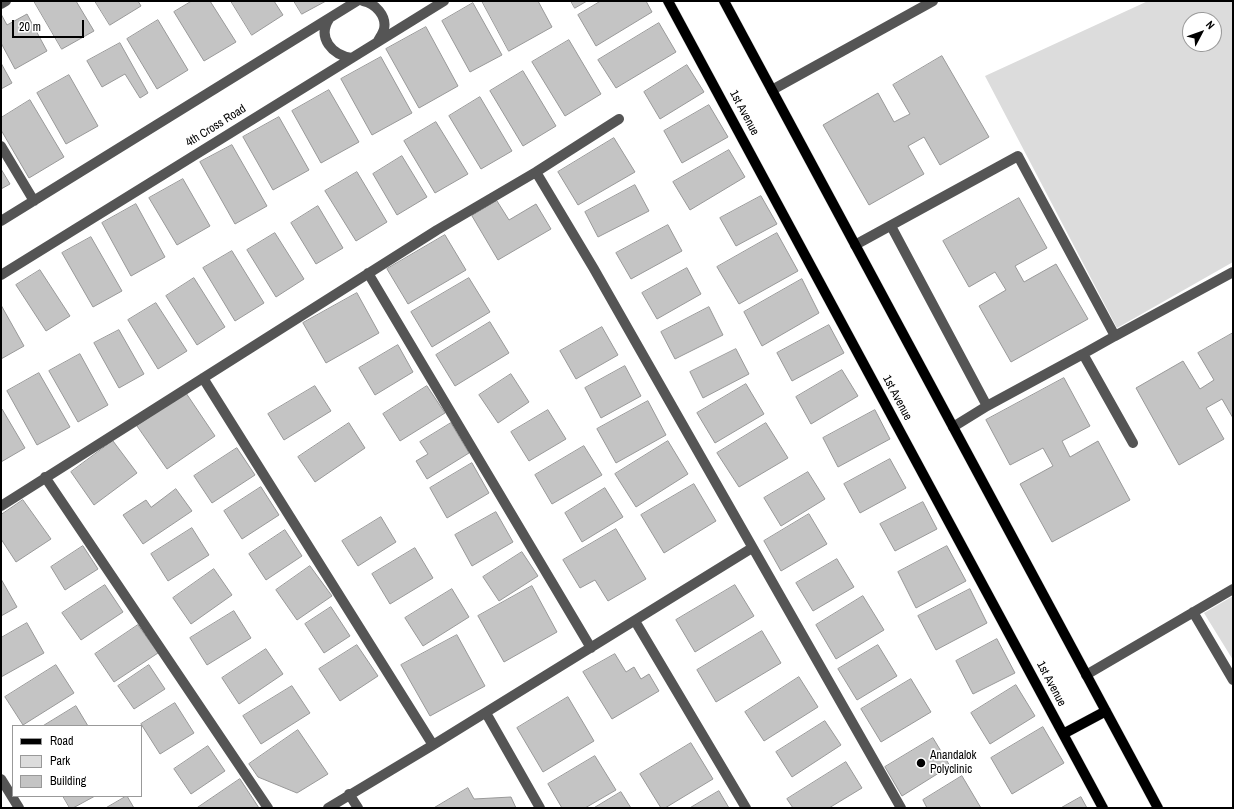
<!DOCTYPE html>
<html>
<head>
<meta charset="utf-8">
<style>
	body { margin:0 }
	#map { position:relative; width:1234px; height:809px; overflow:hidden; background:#fff; font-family:"Archivo Narrow",sans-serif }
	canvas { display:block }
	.frame { position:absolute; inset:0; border:2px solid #000; pointer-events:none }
	.legend { position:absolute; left:12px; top:725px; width:130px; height:72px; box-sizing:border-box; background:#fff; border:1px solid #999; margin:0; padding:5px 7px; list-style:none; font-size:12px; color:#000 }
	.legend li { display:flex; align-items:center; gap:8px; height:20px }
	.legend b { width:20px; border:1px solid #999 }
	.north { position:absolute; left:1182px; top:12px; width:40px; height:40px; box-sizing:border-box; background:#fff; border:1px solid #999; border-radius:50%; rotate:49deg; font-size:11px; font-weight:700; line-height:16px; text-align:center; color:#000 }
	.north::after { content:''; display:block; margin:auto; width:14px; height:18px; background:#000; clip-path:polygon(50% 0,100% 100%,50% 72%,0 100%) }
	.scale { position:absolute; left:12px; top:20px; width:72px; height:18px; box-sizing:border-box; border:2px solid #000; border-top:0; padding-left:5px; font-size:12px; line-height:14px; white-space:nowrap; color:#000; -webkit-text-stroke:3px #fff; paint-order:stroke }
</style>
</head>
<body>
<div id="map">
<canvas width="1234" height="809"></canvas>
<div class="frame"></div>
<ul class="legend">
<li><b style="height:5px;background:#000"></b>Road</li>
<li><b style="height:11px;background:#dcdcdc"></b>Park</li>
<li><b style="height:11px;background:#c4c4c4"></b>Building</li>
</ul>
<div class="north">N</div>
<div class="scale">20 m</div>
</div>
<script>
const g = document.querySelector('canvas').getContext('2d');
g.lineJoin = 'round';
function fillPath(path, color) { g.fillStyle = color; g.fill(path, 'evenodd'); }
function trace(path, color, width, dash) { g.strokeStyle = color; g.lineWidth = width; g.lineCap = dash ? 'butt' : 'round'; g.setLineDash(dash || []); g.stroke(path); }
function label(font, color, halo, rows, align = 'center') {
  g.font = font + ' "Archivo Narrow",sans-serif'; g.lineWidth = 3.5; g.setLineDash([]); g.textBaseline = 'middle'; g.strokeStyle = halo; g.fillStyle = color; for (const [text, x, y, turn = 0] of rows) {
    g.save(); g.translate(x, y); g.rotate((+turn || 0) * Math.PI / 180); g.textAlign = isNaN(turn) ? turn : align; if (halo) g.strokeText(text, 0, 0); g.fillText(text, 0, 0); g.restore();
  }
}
const green = new Path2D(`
	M1148,1H1233V262L1117,328L985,76ZM1190,20H1214V44H1190Z
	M1233,596V660L1204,613Z`);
const building = new Path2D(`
	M34,1H76L94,31L62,49Z
	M95,1H138L141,6L110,25Z
	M192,1H210L236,42L204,61L174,12Z
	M231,1H274L283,15L252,35Z
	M294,1H326L302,14Z
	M482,1H538L552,27L509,51Z
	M571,1H587L575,8Z
	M601,1H646L652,12L596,46L578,15Z
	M473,3L502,55L470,72L442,21Z
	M1,14L7,25L27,14L47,51L15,69L1,43Z
	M158,20L188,70L157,89L127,39Z
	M659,23L676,52L616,88L598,60Z
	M426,27L458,86L419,108L386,49Z
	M569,40L601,94L565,116L532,62Z
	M120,43L148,93L140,98L125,74L102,87L87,61Z
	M942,56L989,137L940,165L924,137L908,146L924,174L869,205L823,125L878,93L894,122L910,114L893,85Z
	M381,57L412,113L372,135L341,79Z
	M1,63L12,83L1,89Z
	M687,65L704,92L660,119L644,92Z
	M523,71L556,126L523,146L490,91Z
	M69,75L98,126L66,144L37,93Z
	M329,90L359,142L321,163L292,111Z
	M480,97L512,151L481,169L449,116Z
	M30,100L64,157L29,178L1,130V118Z
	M709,105L728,137L682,163L664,131Z
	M279,117L309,170L273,190L243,137Z
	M436,122L468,174L435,193L404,141Z
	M614,138L635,172L578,205L558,172Z
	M232,145L267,206L235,224L200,162Z
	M729,150L745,177L690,210L673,182Z
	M402,156L427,197L397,215L373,174Z
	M1,169L10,184L1,189Z
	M357,172L387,222L356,241L325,191Z
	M183,179L210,226L177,245L149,198Z
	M635,185L649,211L598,237L585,212Z
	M761,196L777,224L736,246L720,218Z
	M1019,198L1047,248L1015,266L1024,282L1056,264L1088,319L1011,362L979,306L1006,290L995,272L969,287L943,241Z
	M497,201L509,220L536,204L551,229L498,260L472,216Z
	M136,204L165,257L131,276L102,223Z
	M318,206L343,248L316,264L291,223Z
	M668,225L682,251L631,279L616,253Z
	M275,233L304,279L276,297L247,250Z
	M777,233L798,271L739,304L717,267Z
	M445,235L466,270L408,304L387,269Z
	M91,237L122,291L93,307L62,253Z
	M232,251L264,303L235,321L203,268Z
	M687,268L701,294L657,319L642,293Z
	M40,270L70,316L46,331L16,285Z
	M194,278L225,327L197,345L166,296Z
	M469,278L490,312L432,347L411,312Z
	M802,279L819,313L762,346L744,312Z
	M357,293L379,333L326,363L303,323Z
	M156,303L187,351L158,369L128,320Z
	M1,305L24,346L1,359Z
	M709,307L723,335L675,359L661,332Z
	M490,322L509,353L455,386L436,355Z
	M829,325L844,353L792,381L777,353Z
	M602,327L618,355L576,379L560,351Z
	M119,330L144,374L119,388L94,343Z
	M1233,333V418L1222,399L1206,408L1224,439L1179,465L1136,388L1183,361L1200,389L1214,380L1198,353Z
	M398,345L413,372L375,395L359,368Z
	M736,349L749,374L703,398L690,372Z
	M80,354L108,405L78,422L49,371Z
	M625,366L641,396L601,418L585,388Z
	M842,370L858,396L811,424L796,397Z
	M39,373L70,427L37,445L7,391Z
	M511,374L529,402L498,423L479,395Z
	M1064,378L1090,426L1062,441L1070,457L1098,441L1130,500L1052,542L1020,484L1053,466L1043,448L1010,465L986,420Z
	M746,384L764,414L715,443L697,413Z
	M315,386L331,411L284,440L268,414Z
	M427,386L445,413L400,441L383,414Z
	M186,393L215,436L167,469L137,426Z
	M648,401L666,435L616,463L597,429Z
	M1,409H2L25,448L1,462Z
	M548,410L566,439L529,461L511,432Z
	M875,410L890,439L838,467L823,438Z
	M349,423L365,448L315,482L298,457Z
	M451,423L469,453L427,479L416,461L428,454L420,442Z
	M766,423L788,458L739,487L717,453Z
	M113,441L137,473L94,505L71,472Z
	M668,441L688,474L636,507L615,474Z
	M584,446L602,475L552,504L535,475Z
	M237,448L255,475L212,503L194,476Z
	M890,459L906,488L860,513L844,484Z
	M472,463L489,493L447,518L430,488Z
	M808,472L825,499L781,526L764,498Z
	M694,484L716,521L664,553L641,515Z
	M261,487L279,515L242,539L224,511Z
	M605,488L623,517L582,542L565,513Z
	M176,489L192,511L143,544L123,515L146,500L151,507Z
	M23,500L51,539L16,562L1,539V515Z
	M923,502L937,529L895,551L880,524Z
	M496,512L513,542L472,566L455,535Z
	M809,514L827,544L781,571L764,541Z
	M381,517L396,542L358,566L342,541Z
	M192,528L209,555L168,581L151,554Z
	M616,529L646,579L608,601L595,580L580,588L563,560Z
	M285,530L302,556L266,580L249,554Z
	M83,546L98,569L65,590L51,567Z
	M947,546L966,581L916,608L898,572Z
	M415,548L433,578L390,604L372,574Z
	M522,552L538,576L499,601L483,577Z
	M837,559L854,587L813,611L796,583Z
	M310,566L332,596L297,620L276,590Z
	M214,569L232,595L191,624L173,598Z
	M1,579L17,607L1,616Z
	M105,585L123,612L81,640L62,613Z
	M735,585L754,616L695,652L676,620Z
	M532,586L557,632L504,662L478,616Z
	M452,589L469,617L423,646L405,618Z
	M970,589L987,623L936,650L918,616Z
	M863,596L884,630L836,659L816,625Z
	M331,607L350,636L324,653L305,624Z
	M234,611L251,638L207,665L190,638Z
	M27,623L44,653L1,677V638Z
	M138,625L158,653L114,682L95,654Z
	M762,631L781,663L716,702L697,670Z
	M457,635L485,686L430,716L401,665Z
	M997,639L1015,673L973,694L956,661Z
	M357,645L378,676L340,701L319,669Z
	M878,645L897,676L857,700L838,669Z
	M266,649L283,674L239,704L222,678Z
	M615,654L626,672L634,667L641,679L649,674L659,691L612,719L583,672Z
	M56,665L74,693L23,725L5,697Z
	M149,665L165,689L134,709L118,686Z
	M799,677L818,707L764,741L745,712Z
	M911,679L931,712L881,742L861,709Z
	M1016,685L1035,716L990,744L971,713Z
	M292,686L310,713L261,744L243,716Z
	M568,697L594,741L543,772L517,728Z
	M175,703L194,733L160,754L141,724Z
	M76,706L88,726H43Z
	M825,721L841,745L792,777L776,752Z
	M1043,727L1064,763L1012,794L991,758Z
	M298,730L328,774L297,793L258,777L249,764Z
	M933,738L950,766L902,796L885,767Z
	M691,743L713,779L665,808H661L640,774Z
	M208,746L225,771L191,794L174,769Z
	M595,756L616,790L585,808H562L548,784Z
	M846,762L862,788L829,808H793L787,799Z
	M962,776L981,808H927L923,800Z
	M240,779L259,808H197Z
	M468,788L474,799L511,797L516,808H434Z
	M719,791L729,808H690Z
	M621,792L631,808H594Z
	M63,796H95L73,808H70Z
	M127,796L134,808H106Z
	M1081,797L1087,808H1061Z`);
const minor = new Path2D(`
	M363,1C375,3 387,16 384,29C383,33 380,37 378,41
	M1,4L6,1
	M329,19C317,38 332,55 352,58
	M772,90L933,1
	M1,146L34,201
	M536,172L594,269L901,808
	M1,221L357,1
	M891,226L987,406L1083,354
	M855,245L1018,156L1115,336L1233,272
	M368,273L591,648
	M1,275L444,1
	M1115,336L1083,354L1133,443
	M203,378L433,745
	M953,427L987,406
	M45,477L268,808
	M1,506L437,230L536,172L619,119
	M1193,612L1233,680
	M635,621L746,808
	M1086,675L1233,589
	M486,713L540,808
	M1,779L19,808
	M349,794L358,808
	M328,808L433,745L752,548`);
const major = new Path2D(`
	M668,1L1103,808
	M724,1L1158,808
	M1063,734L1106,711`);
const markers = [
	[921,763,5,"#000"]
];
const streetNames = [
	["1st Avenue",744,113,62],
	["4th Cross Road",216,126,-32],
	["1st Avenue",897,398,62],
	["1st Avenue",1051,684,62]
];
const poiNames = [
	["Anandalok",930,756],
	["Polyclinic",930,770]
];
fillPath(green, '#dcdcdc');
fillPath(building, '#c4c4c4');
trace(building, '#999', 1);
trace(major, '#dbdbdb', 11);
trace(minor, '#555', 10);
trace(major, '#000', 10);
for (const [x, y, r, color] of markers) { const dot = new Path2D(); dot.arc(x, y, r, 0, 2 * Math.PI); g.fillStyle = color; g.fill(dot); trace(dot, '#fff', 1.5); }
label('12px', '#000', '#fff', streetNames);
label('12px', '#000', '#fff', poiNames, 'left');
</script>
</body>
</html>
